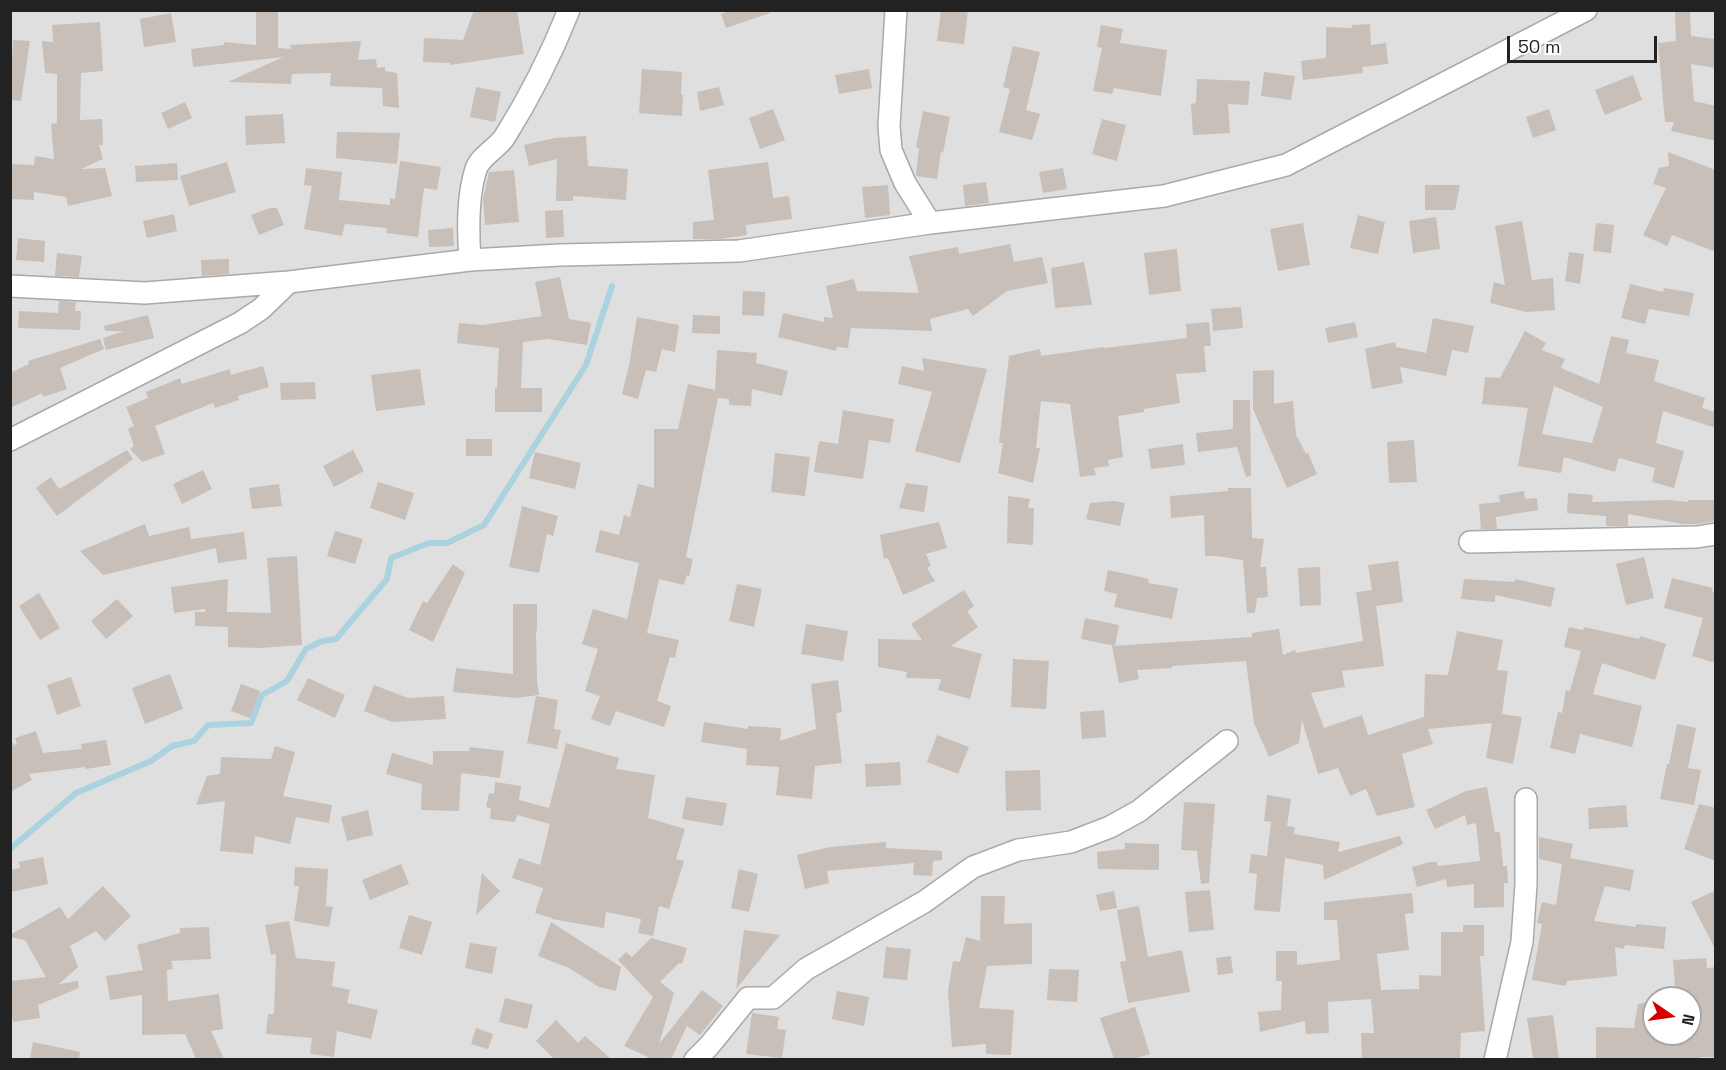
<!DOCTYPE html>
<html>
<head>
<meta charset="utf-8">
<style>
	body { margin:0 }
	#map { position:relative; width:1726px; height:1070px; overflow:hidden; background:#f2efe9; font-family:"Space Grotesk",sans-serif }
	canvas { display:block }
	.frame { position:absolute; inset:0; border:12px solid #222; pointer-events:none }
	.north { position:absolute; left:1642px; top:986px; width:60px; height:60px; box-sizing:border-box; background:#fff; border:2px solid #a7a7a7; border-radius:50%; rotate:103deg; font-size:16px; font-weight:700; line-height:24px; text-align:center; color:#222 }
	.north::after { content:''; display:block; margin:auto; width:21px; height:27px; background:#d40000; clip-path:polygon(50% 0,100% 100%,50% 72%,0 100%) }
	.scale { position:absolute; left:1507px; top:36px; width:150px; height:27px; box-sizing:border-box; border:3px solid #222; border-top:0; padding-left:8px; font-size:18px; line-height:21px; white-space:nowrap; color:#222; -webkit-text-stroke:4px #fff; paint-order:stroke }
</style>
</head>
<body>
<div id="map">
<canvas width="1726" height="1070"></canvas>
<div class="frame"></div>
<div class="north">N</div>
<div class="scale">50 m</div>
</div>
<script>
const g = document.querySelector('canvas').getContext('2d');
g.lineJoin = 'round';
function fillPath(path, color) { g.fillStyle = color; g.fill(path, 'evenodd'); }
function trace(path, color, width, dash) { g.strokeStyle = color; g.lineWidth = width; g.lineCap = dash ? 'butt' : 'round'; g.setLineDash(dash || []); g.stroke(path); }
const residential = new Path2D(`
	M10,11H1715V1059H11ZM1654,998H1690V1034H1654Z`);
const stream = new Path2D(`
	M10,849L76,793L151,761L172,746L194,741L208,725L251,723L262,695L287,681L306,649L322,641L336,639L387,579L391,558L429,543H447L484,525L586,365L612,286`);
const building = new Path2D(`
	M256,10H278V48L291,49L290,45L361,41L358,60L376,59L377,68L385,67V71L397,73L399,108L383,106L382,88L330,86L331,73L292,74L291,84L228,82L283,57L193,67L191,49L224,45V42L256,45Z
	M474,10H517L524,54L450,65V63L423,62L424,38L463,40Z
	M731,10H770V13L726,28L721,14Z
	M941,10H968L964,44L937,41Z
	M1675,10H1690L1691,36L1716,39V68L1691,64L1694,101L1716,106V141L1671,131L1674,122H1665L1658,43L1676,41Z
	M171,13L176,42L144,47L140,19Z
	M100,22L103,71L81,73L80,120L102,119L103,145H99L103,159L81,169L105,168L112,196L68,206L66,197L34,192V200L10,199V164L34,165L35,156L54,159L51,124L57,123V74L45,73L42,41L53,42L52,25Z
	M1370,24L1371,45L1386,43L1388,64L1362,67L1363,73L1303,80L1301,61L1326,58V27L1352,28V25Z
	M1101,25L1123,29L1120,43L1167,50L1161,96L1114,88L1112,94L1093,91L1102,48L1097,47Z
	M13,40L30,41L21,101L10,100Z
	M1013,46L1040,52L1026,110L1040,114L1032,140L999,132L1010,89L1003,87Z
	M642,69L682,72L681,95H683L682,116L639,113Z
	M869,69L872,88L839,94L835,75Z
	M1264,72L1295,76L1291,100L1261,96Z
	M1633,75L1642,100L1605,115L1595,90Z
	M1197,79L1250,81L1248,105L1228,104L1230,133L1193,135L1191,104L1196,103Z
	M476,87L501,92L495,122L470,117Z
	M719,87L724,105L700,111L697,92Z
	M185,102L192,118L168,129L161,113Z
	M773,109L785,140L760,149L749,118Z
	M1549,109L1556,130L1533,138L1526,117Z
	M923,111L950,117L943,153L941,152L937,179L916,176L919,148L916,147Z
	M283,114L285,143L246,145L245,116Z
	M1102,119L1126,125L1117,161L1092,154Z
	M337,132L400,133L397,164L336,158Z
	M586,136L588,166L628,169L626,200L573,196V201H556L557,159L529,166L524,145L555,138Z
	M1668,152L1716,170V252L1672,235L1667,246L1643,235L1666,188L1653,184L1659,168L1669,166Z
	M400,161L441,167L437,190L424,188L418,237L386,233L387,228L345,224L342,236L304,229L312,186L304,185L306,168L342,172L339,200L390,205V198L395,199Z
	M227,162L236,192L189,206L180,176Z
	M768,162L773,198L789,196L792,219L746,225L747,235L719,239H693V222L714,220L708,170Z
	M177,163L178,180L136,182L135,166Z
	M1063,168L1067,189L1043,193L1039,172Z
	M514,170L519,222L485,225L483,199L489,172Z
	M986,182L989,203L965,206L963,185Z
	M888,185L890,215L865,218L862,187Z
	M1425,185H1460L1455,210H1425Z
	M270,208H277L284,225L259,235L251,215Z
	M563,210L564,237L546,238L545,211Z
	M174,214L177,231L147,238L143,221Z
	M1358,215L1385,222L1378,254L1350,248Z
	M1436,217L1440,249L1413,253L1409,221Z
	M1522,221L1532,280L1553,278L1555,310L1526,312L1490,303L1494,282L1505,285L1495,226Z
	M1303,223L1310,265L1278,271L1270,229Z
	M1596,223L1614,225L1611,253L1593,251Z
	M453,228L454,246L429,247L428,230Z
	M18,238L45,241L44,262L16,260Z
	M1010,244L1014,262L1042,257L1048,283L1007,291L973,316L968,309L930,319L932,331L851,328L848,348L837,347L836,351L778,337L783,313L824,322V317L833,318L826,286L854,279L857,291L919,293L909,256L958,247L959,254Z
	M1177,249L1181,291L1149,295L1144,253Z
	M1569,252L1584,254L1580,284L1565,281Z
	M57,253L82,256L79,277L55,276Z
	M229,259V274L202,276L201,260Z
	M1084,262L1092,305L1055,308L1051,268Z
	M560,277L569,319L591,323L587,345L548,339L523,342L521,388H542V412H495V388H497L499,348L457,343L459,323L483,325L542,316L535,282Z
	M1630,284L1663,292L1664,288L1694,293L1689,316L1649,309L1645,324L1621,318Z
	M743,291L765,292L764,316L742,315Z
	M59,301L76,302L75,311H81L80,330L18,328L19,311L58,313Z
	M1241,307L1243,328L1213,331L1211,309Z
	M148,315L154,338L106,350L103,338L124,331H105L104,326Z
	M693,315L720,316V334L692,333Z
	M637,317L679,325L675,352L662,349L656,372L646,370L638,399L622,394L629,366Z
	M1433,318L1474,326L1468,353L1452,350L1446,376L1400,367L1403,383L1372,389L1365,349L1395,342L1396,347L1426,353Z
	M1209,322L1211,346H1204L1206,372L1176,374L1180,403L1144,409V412L1118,416L1123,457L1108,460L1109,466L1094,468L1096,475L1080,477L1070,404L1041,401L1036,448H1040L1033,483L998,473L1003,443H999L1009,356L1040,349L1041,356L1104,347L1105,348L1187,338L1186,324Z
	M1355,322L1358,337L1328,343L1325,328Z
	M1525,331L1546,343L1542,350L1565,359L1561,368L1599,384L1611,336L1629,340L1626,353L1659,360L1654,381L1705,398L1702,408L1716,412V428L1663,411L1656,443L1684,451L1674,488L1652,482L1655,468L1619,458L1615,472L1564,457L1561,473L1518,466L1528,408L1482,404L1485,377L1500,378ZM1554,386L1603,407L1592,443L1542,434Z
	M100,339L104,349L60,368L67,389L43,397L42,393L10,408V373L29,364L28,361Z
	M717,350L757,353L756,363L788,371L782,396L752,389L751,406L729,405V399L718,398L686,557L693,559L689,576L687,575L684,585L659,579L647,633L679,640L675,658L670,657L657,701L671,706L664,727L616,711L610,726L591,719L600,696L585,691L598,649L582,644L593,609L627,619L639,563L595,552L600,530L619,535L624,515L630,517L638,484L654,488V429H678L688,384L715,390Z
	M922,358L987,369L960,463L915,451L932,392L898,384L902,366L924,371Z
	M263,366L269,387L238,396L239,400L215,408L213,403L155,426L165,454L142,462L130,449L134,446L128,429L134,426L126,407L148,398L146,392L180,378L182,384L230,369L231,375Z
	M420,369L425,405L376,411L371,375Z
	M1274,370V404L1293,401L1296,435L1306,454L1308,453L1317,474L1287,488L1253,409V371Z
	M315,382L316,399L281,400L280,383Z
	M1233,400H1250L1251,476L1246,477L1237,447L1198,452L1196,433L1233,429Z
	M843,410L894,419L890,443L869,440L863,479L814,472L819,441L838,444Z
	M466,439H492V456H466Z
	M1414,440L1417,482L1389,483L1387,442Z
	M1183,444L1185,465L1151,469L1148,449Z
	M127,450L133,459L57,516L36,488L51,477L59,489Z
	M353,450L364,471L334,487L323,466Z
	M535,452L581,463L575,489L529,478Z
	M775,453L810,457L805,496L771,492Z
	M203,470L212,489L182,504L173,484Z
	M378,482L414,493L405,520L370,508Z
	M906,483L928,486L924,512L899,508Z
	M279,484L282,506L252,509L249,488Z
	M1228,488H1251L1252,538L1264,539L1260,567H1266L1268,597L1257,598L1255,613H1247L1243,560L1216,556H1205L1204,515L1171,518L1170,496L1228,491Z
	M1524,491L1525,499L1537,498L1538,510L1496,517L1497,529H1481L1479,504L1500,502L1499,495Z
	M1568,493L1593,495L1592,502L1668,500L1688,502V500H1716V521L1697,524H1682L1628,514V526H1606V516L1567,513Z
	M1008,496L1030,499L1028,508H1034L1033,545L1007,543Z
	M1114,501L1125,503L1120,526L1086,519L1090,503Z
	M522,506L558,516L553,536L547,534L539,573L509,567Z
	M939,522L947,548L926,554L931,566L927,568L935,581L903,595L888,558L884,559L880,535Z
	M145,524L149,536L189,527L191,539L244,532L247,559L218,563L216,548L103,575L80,551Z
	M335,531L363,539L355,564L327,556Z
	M297,556L302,645L260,648L228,647V627L195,626V612H205V609L174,613L171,587L228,579L227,612L271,613L267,558Z
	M1644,557L1654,598L1626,605L1616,564Z
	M1398,561L1403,602L1376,606L1384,666L1342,671L1345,687L1311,693L1324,728L1362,715L1368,735L1424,717L1425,674L1448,675L1457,631L1503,640L1497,670L1508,671L1502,714L1522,717L1513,764L1486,758L1492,723L1428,729L1433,744L1402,754L1415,807L1377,816L1366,789L1350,796L1338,768L1318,774L1302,720L1299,743L1269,757L1254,723L1246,661L1172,666V668L1137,670L1139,679L1119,683L1112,646L1252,637V633L1279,629L1283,655L1295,650L1296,653L1363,641L1356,592L1372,590L1368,565Z
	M453,564L465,573L433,642L409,630L423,601L427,603Z
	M1320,567L1321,605L1300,606L1298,568Z
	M1108,570L1149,579L1148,583L1178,588L1172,619L1114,607L1117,594L1104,591Z
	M1672,578L1713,588L1712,592L1716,593V663L1692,656L1703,618L1664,608Z
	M1464,579L1515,582V579L1555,588L1551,607L1495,595V602L1461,599Z
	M737,584L762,589L754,627L729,621Z
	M964,590L974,606L967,611L978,627L951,646L982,654L970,699L938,690L941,679L906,678L907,672L878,667V639L922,640L911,624Z
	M39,593L60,628L40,640L19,606Z
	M117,599L133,616L106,639L91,621Z
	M513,604H537V631H536L537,681L539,695L516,698L453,692L456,668L513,674Z
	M1085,618L1119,625L1115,646L1081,639Z
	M806,624L848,631L843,661L801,654Z
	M1569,627L1583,630L1584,627L1639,639L1640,636L1666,644L1655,680L1602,663L1593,694L1642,706L1632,747L1580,734L1575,754L1550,748L1558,712L1562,713L1566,690L1570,691L1581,651L1564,647Z
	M1013,659L1049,661L1046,709L1011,707Z
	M170,674L183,709L145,724L132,688Z
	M71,677L81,706L57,715L47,685Z
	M308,678L345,695L335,718L297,700Z
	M838,680L842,712L836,713L842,763L815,766L812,799L776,795L779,767L746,765L747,749L701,742L704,722L748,729V726L781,728L780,741L816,729L811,684Z
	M241,684L260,691L250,718L231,711Z
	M374,685L408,698L444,696L446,719L392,722L364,711Z
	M536,696L558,700L554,729L561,730L557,749L527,743Z
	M1104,710L1106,737L1082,739L1080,712Z
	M1677,724L1696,728L1688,768L1701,770L1694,805L1660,799L1667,764H1669Z
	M36,731L43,753L82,749L81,744L106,740L111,765L86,769L85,767L29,774L32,780L10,792V739L14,745L17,744L15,738Z
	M937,735L969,747L958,774L927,762Z
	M566,743L619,758L616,769L655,775L648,818L685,829L676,859L684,861L669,909L659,906L653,936L638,933L641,919L606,912L604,928L552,919V918L535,913L543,888L512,878L519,858L540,865L550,824L517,815L515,822L490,819L491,808L486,807L489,793L494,794L495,782L521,786L519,800L549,808Z
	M275,746L295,752L283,796L332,805L329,823L296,817L290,844L255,836L253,854L220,851L225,801L196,805L207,776L220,774L221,757L271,759Z
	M470,747L504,751L500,778L461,773L459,811L421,810L422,784L386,774L392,753L433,765V751H469Z
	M900,762L901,785L866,787L865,764Z
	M1040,770L1041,810L1006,811L1005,771Z
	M1487,787L1495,832H1500L1503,866H1507L1508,883H1504V907L1474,908V884L1447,887L1446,879L1417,887L1412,867L1430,862H1437L1438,866L1480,861L1476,823L1467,825L1465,815L1435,829L1426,810L1466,791Z
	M1267,795L1291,799L1287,826L1295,827L1294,834L1340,842L1338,852L1400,836L1403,844L1324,880L1323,865L1285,858L1280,912L1254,910L1257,874L1249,873L1251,854L1267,856L1271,822L1264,821Z
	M686,797L727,803L723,826L682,819Z
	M1184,802L1215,804L1209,883L1201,884L1197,851L1181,850Z
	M1699,804L1716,808V861L1684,849Z
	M1626,805L1628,827L1589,829L1588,808Z
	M368,810L373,835L347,841L341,817Z
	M1539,837L1573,844L1570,858L1634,870L1630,891L1605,886L1594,921L1636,927V924L1666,927L1664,949L1625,945L1624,949L1615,947L1617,976L1567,981L1566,986L1532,980L1542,924L1537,923L1542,902L1556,905L1562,864L1539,859Z
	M886,842V848L942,851V860L933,861L932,876L913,875L914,863L827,871L829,883L805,889L797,855L830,847Z
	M1125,843L1159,844V870L1098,869L1097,852L1125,849Z
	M43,857L48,884L10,892V870L20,868L19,862Z
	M401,864L409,884L370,900L362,880Z
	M295,867L328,869L326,906L333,907L329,927L294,921L299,886H294Z
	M739,869L758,874L749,912L731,908Z
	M482,873L500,891L476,915Z
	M103,886L131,916L105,941L96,931L70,946L78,967L59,984L78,981L79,988L38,1005L40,1018L13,1022L10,1001V981L46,977L25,940L10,937V935L60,907L68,919Z
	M1210,890L1214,930L1189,932L1185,892Z
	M1716,890V951L1691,902Z
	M1114,891L1117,908L1100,911L1096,895Z
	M1412,893L1414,913L1405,914L1409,950L1377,954L1381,990L1419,989V975L1441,976V932H1463V925H1484V956H1480L1485,1031L1461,1033L1460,1059H1362L1361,1033H1374L1371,999L1328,1002L1329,1033L1306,1034L1305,1021L1260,1032L1258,1012L1281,1010L1282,981H1276V951H1297V965L1340,960L1337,920H1324V902Z
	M981,896H1005L1004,924L1032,923V964L987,966L979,1008L1014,1010L1011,1055L986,1054V1044L952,1047L948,991L953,961L960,962L966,937L980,941Z
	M1139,906L1148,957L1182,950L1190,992L1128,1003L1120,962L1126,961L1117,910Z
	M409,915L432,922L422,955L399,948Z
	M289,921L296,958L335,962L332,986L350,990L347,1003L378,1010L371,1039L337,1031L334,1057L310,1054L312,1038L266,1034L268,1014H274L276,954L271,955L265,925Z
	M551,922L621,967L616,991L599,987L569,968L538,956Z
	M209,927L211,959L171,961L173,969L167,970L168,1001L219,994L223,1029L211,1031L224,1059H196L185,1034L142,1035V995L110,1000L106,976L143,970L137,945L180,933V928Z
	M744,930L780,935L736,989Z
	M651,938L687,948L682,964L679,963L660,982L674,993L659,1044L702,990L723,1006L700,1035L687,1026L671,1059H646L648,1057L624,1046L653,997L618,960L626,952L632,957Z
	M470,943L497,947L492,974L465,968Z
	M886,947L911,949L907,980L883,978Z
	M1231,956L1233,973L1218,975L1216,958Z
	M1706,958L1707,968L1716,967V1057H1700V1059H1596V1027L1634,1028L1638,1004L1654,1001V1034H1690V998H1676L1673,960Z
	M1049,969L1079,970L1077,1002L1047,1000Z
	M837,991L869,997L864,1026L832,1019Z
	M505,998L533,1005L527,1029L499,1022Z
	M1135,1007L1150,1054L1133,1059H1114L1100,1018Z
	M752,1013L779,1017L777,1029L786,1030L782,1058L746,1054Z
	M1553,1015L1559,1059H1533L1527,1018Z
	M556,1020L578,1043L585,1036L611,1059H554L536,1041Z
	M476,1028L493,1034L488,1049L471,1044Z
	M33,1042L80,1052L79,1059H30Z`);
const street = new Path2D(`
	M896,10L889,126L891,150L905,183L930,223
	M470,260C468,231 467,197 476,169C480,157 497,148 504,138C530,97 551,55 569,10
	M10,286L145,293L289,282L470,260L560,255L739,251L930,223L1164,196L1286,165L1586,10
	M10,440L240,323L261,309L289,282
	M1470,542L1697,537L1716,534
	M695,1060L709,1046L748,998H773L806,969L924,902L973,867L1018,850L1071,842L1110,827L1139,811L1227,741
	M1495,1060L1522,942L1526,884V799`);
fillPath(residential, '#e0dfdf');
trace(stream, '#aad3df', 6);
fillPath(building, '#c7bfb8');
trace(street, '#a9a9a9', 24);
trace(street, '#fff', 21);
</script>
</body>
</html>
